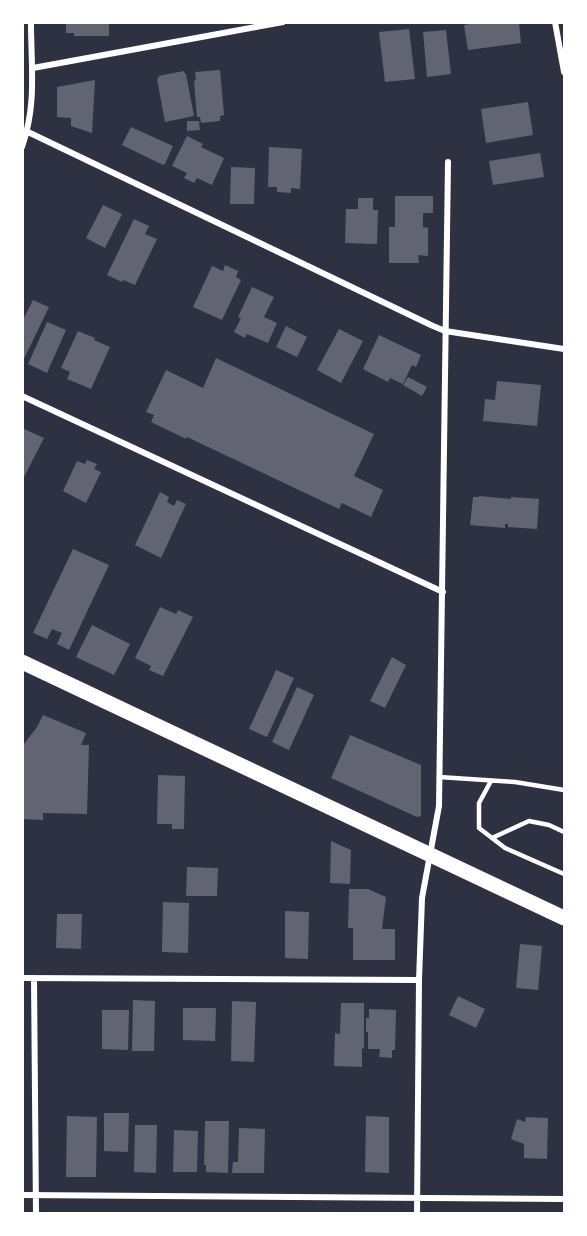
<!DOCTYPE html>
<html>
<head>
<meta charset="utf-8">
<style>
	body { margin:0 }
	#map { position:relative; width:587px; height:1236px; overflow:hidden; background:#2d3142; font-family:"Titillium Web",sans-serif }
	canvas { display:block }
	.frame { position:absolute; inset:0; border:24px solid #fff; pointer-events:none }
</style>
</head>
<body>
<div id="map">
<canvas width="587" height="1236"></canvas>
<div class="frame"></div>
</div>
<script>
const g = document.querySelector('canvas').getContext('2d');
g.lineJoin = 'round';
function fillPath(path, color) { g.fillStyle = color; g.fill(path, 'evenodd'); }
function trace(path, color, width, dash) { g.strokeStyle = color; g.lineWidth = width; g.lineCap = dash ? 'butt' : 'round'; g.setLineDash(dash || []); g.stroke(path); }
const building = new Path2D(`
	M66,22H109V36H74V33H66Z
	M482,22H519L521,43L468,50L464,25Z
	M409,29L415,79L385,82L379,32Z
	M446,30L451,74L427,77L423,32Z
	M220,70L224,115L220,116V121L201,123L200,117H197L194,81L196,80L195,72Z
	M184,71L185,74H186L194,116L165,122L157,79L159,78L158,76Z
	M95,80L92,133L71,126V118L57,117V87Z
	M528,102L533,135L486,143L481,109Z
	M187,121H199L200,130L187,131Z
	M131,127L173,146L165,164L163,165L122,145Z
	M187,136L203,144L201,147L224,158L212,185L197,178L194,183L184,178L187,173L172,166Z
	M269,147L302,149L300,189L291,188V193L277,192V187H268Z
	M540,153L544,177L493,185L489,161Z
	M231,167L255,168L254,204H230Z
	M395,196H433V213H423V227L428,228V256L418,255L419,263H389V227H395Z
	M358,198H373V210H378L377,244L345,243L346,209H358Z
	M103,205L122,214L105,248L86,238Z
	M134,219L149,226L145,234L157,239L135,285L123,280L122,282L107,275Z
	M225,265L238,271L236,277L241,280L222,320L193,307L212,266L223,271Z
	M252,287L274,297L264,317L277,323L268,343L247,334L245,338L234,332L241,318L238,317Z
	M33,300L49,307L22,363V322Z
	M47,322L66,330L47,373L28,364Z
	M286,326L307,337L297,357L276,347Z
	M339,329L363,341L341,383L317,370Z
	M78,331L95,338L94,340L110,347L91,389L67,379L70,372L61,368Z
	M379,335L421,355L416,367L412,365L403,384L390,378L388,382L363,369Z
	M216,358L374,434L354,476L383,490L371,517L342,503L339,509L187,437L186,439L151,422L154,415L146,412L166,370L203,388Z
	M408,377L427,387L422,396L403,385Z
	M497,381L541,385L537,426L483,421L485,399L495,400Z
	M22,428L44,438L22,481Z
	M87,460L97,464L94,469L101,472L86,503L63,491L77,461L85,464Z
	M160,492L169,497L167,502L174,506L177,500L186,504L161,558L135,545Z
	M479,496L511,499V497L539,499L537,529L508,527V524H505V528L470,525L473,497H479Z
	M73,549L109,565L69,650L57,644L62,633L52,629L47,639L33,633Z
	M160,607L176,614L178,610L193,617L163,676L149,670L151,666L135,658Z
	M92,625L130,644L114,675L76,657Z
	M392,657L406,665L385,708L370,701Z
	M276,670L294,678L267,737L249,729Z
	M297,687L314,695L289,750L272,742Z
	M43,715L86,733L81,745H89L87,814L43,813V820L22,819L24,744L37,727Z
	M350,735L421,765V816L417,817L331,778Z
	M158,775L185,776L184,829H172V824H157Z
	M331,841L351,850L350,884L330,883Z
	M187,867L218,868L217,896H186Z
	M349,889H368L386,897L382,929H395V960H353V928H348Z
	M163,902L189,903L188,953L162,952Z
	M285,911L309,912L308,959L285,958Z
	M57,914H82L81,949L56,948Z
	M520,944L542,946L538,990L516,988Z
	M458,996L485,1009L476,1028L449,1015Z
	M133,1000L155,1001L154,1051H132Z
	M232,1001L256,1002L254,1062L231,1061Z
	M341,1003H364V1049L362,1048V1067L334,1066L335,1033L340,1034Z
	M183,1008H216L215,1041L183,1040Z
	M369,1009L396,1010L395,1050H392V1058L379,1057L380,1049H368V1032H366V1018H369Z
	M102,1010H129L128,1050L102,1049Z
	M104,1113H129L128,1152L104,1151Z
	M67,1116L97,1117L96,1177H66Z
	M366,1116L389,1117V1173L365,1172Z
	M526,1117L548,1118L547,1159L524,1158V1144L511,1139L517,1119L525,1122Z
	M205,1121H229L228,1173L206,1172V1165H204Z
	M135,1125H157L156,1173L134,1172Z
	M239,1128L265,1129L264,1173H232L233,1162H238Z
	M174,1130L198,1131L197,1172H173Z`);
const service = new Path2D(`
	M439,777L515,782L564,790
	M491,781L479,803V828L505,848L564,874
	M492,838L529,821L549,825L564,832`);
const minor = new Path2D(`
	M555,22L564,72
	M33,68L283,22
	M28,132L433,326L445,331L564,349
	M22,147C37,104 31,67 31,22
	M22,396L443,592
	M22,978L419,980
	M34,978L36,1214
	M22,1195L564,1199
	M417,1214L419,980L422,898L439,806L448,162`);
const primary = new Path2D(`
	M22,662L564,918`);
fillPath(building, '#626471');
trace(service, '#fff', 4.5);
trace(minor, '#fff', 6);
trace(primary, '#fff', 15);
</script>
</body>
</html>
